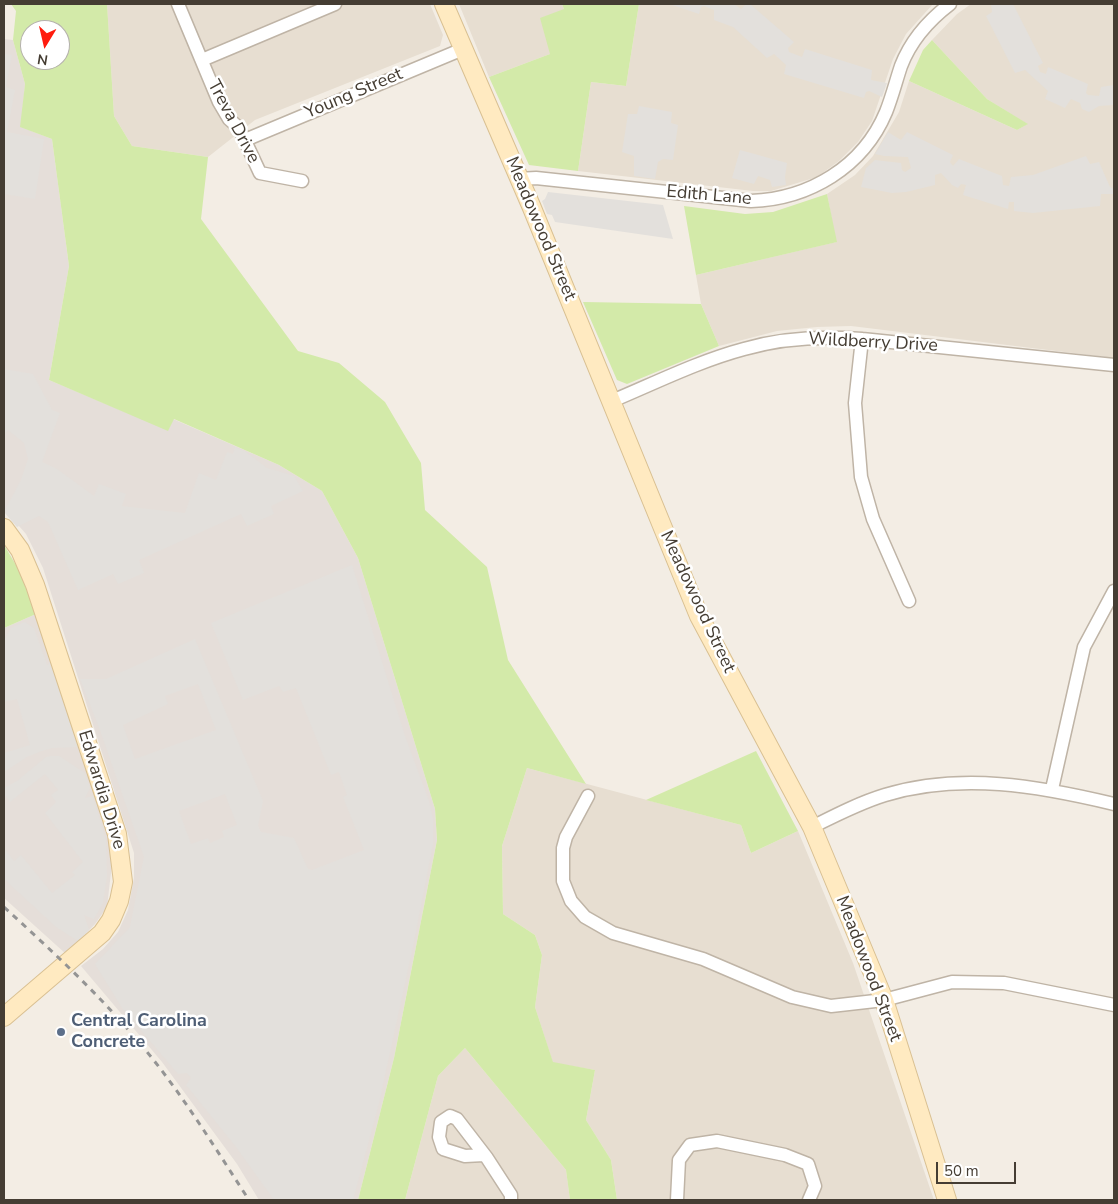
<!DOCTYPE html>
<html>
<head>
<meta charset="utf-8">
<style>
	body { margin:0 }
	#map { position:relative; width:1118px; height:1204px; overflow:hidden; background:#f3ede4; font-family:"Nunito Sans",sans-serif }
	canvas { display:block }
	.frame { position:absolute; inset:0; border:5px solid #453d33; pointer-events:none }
	.north { position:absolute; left:20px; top:20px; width:50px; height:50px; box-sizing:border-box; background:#fff; border:1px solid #b5b1ad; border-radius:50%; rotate:189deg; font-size:14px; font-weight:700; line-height:20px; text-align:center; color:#453d33 }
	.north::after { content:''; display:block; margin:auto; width:18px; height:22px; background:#ff1c0e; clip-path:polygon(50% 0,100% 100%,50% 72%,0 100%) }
	.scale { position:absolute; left:936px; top:1162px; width:80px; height:22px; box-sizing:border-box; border:2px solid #453d33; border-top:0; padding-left:6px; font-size:15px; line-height:18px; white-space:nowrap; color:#453d33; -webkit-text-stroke:4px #fff; paint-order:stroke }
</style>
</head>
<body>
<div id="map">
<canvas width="1118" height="1204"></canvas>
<div class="frame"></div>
<div class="north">N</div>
<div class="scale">50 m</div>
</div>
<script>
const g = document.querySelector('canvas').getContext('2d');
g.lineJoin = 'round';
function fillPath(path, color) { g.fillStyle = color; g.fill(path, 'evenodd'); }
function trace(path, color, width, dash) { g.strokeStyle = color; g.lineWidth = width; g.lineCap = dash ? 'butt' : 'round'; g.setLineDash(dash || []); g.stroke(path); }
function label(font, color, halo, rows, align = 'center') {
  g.font = font + ' "Nunito Sans",sans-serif'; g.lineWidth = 5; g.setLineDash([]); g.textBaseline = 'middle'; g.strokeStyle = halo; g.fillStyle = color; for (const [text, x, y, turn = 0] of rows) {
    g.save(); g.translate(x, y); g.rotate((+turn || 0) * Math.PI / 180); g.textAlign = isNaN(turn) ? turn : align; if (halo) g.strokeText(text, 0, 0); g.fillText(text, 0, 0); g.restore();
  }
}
const residential = new Path2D(`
	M107,4H430L443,35L440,46L255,120L208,157L132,146L114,116Z
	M459,4H562L564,9L550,54L489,77Z
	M639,4H933L906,34L893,59L872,121L858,142L839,161L817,177L771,191H753L578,171L591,82L626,86Z
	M971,4H1114V358L851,326L817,327L777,331L719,346L701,304L696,275L836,242L827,194L855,175L873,156L899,112L909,81L1017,130L1027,124L987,99L932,40L957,14Z
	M527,768L741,825L751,853L798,831L853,963L934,1200H617L611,1160L586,1120L595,1070L553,1063L535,1007L542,955L535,935L503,914L502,846Z
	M465,1048L566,1170L570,1200H405L438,1076Z`);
const industrial = new Path2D(`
	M4,39L13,40L25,84L21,127L52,139L69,266L49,380L168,430L173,419L279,465L322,491L358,558L435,809L437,840L394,1058L358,1200H259L237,1164L162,1062L81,966L103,949L118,932L128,910L134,878V853L43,568L26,534L4,509Z
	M36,614L109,839L112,864L107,907L95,924L66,954L4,898V628Z`);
const green = new Path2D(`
	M11,4H107L114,116L132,146L208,157L201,219L298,351L339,363L385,402L421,463L425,510L487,567L508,660L586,784L527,768L502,846L503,914L535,935L542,955L535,1007L553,1062L595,1070L586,1120L611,1160L617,1200H570L566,1170L465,1048L438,1076L405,1200H358L394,1058L437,840L435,809L358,558L322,491L279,465L174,419L168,431L49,380L69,266L52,139L20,127L25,84L13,40L16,11ZM30,30H60V60H30Z
	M562,4H639L626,86L591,82L578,171L529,165L489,77L550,54L540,18L564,9Z
	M932,40L987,99L1028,124L1017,130L909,81L923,50Z
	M827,194L837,242L696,275L684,206L745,214L773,212Z
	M583,302L701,304L719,346L627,384L617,380Z
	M4,545L19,570L36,614L4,628Z
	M756,751L798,831L751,853L741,825L646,800Z`);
const parking = new Path2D(`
	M669,4H734L741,9L746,4H750L794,42L788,48L789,52L802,57L805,49L872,70L871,80L887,83L882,97L869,91L866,92L864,98L784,74L786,65L774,54L767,58L733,27L714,20V10L704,6L701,7L699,14Z
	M991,4H1013L1043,63L1038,66L1040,72L1046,74L1048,67L1088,84L1086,93L1088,95L1099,96L1101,87L1114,85V105L1099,106L1089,112L1082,109L1080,103L1071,99L1065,108L1045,99L1048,91L1025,70L1015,73L986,16L992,12Z
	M4,54L12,55L6,87L15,90L7,132L44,139L35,199L4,194Z
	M639,106L672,112L671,123L678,125L673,160L663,159L658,162L655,179L634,176V156L622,152L628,114H637Z
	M888,132L901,140L907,132L953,155L950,162L953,166L959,159L1002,176L1003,185L1009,186L1011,177L1033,175L1086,156L1090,164L1099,162L1110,187L1114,189V194H1101L1100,206L1033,213L1014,211V202H1009L1008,209L963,195L966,185L961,184L958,188L952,185L941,173L935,175V185L906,192L892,193L861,187L866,168L875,160L901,163L902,170L905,172L911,168L908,157L884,156L875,154Z
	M740,150L787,163L785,177L786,185L772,187L770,180L758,176L754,184L732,178Z
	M548,192L663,205L673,239L555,222L552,215L547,214L542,201L545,199Z
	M4,369L33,374L52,410L60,413L42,462L57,469L94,496L99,484L126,494L122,506L185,513L199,473L216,480L227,452L233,454L235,447L246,452L267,468L294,476L303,491L271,506L274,514L247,526L241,514L139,560L144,573L118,584L113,574L78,590L48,522L39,516L17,527L4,512L21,480L28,459L24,443L8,430L4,435Z
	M352,565L405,736L429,801L433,820V844L413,946L379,1103L353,1200H274L236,1147L186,1085L191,1078L187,1073L178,1074L122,1008L95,964L130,927L144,857L101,733L80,679H106L195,639L263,801L258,826L261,832L294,838L308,869L312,870L364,850L343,797L347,795L339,772L331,775L296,688L283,692L279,686L243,700L211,623ZM198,684L216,730L135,759L123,725L168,704L165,696ZM225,794L237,825L222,831L224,837L210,843L208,838L191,844L179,811Z
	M25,622L34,628L47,665L50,663L78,747L52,748L39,752L27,757L4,772V753L30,745L17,699L4,702V641L11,628Z
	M51,756H59L85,773L90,788L85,798L93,796L106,840L107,877L103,903L94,919L84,915L89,930L78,941L56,927L4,879V848L14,861L21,855L52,893L75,875L72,872L83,862L45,813L56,802L51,795L58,790L45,774L10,802L6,796L4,798V788L17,781L46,757Z`);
const street = new Path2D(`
	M178,4L219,102L229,119L239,128L260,173L302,181
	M202,60L335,4
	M245,140L463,49
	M518,179L536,178L751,201C809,199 863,167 886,112C892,97 896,81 901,66C911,40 929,20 950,4
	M862,339L855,403L861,477L873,519L909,601
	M612,401C655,383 699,361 744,349C782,338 822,336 862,339L1114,365
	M1052,789L1084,647L1114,591
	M588,796L566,837L563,848V881L571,901L585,917L613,933L703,959L792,997L831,1006L884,1000L952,982L1004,983L1114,1005
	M812,827C836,815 859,803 885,795C961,772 1039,786 1114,804
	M484,1155L465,1156L443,1149L439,1137L441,1122L450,1116L457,1119L487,1158L511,1195V1200
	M677,1200L679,1160L690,1145L717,1141L785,1155L808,1164L815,1186L809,1200`);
const secondary = new Path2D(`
	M444,4L532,208L699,616L812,827L884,1000L947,1200
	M4,528L20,550L35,585L117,834L123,882L119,901L111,920L102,933L4,1017`);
const rail = new Path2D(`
	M4,907C52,951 101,996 143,1047C183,1095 215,1148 249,1200`);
const markers = [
	[61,1032,5,"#5c6f8a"]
];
const streetNames = [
	["Young Street",354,94,-23],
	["Treva Drive",233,122,62],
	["Edith Lane",709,196,5],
	["Meadowood Street",540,229,67],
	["Wildberry Drive",873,343,3],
	["Meadowood Street",697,602,65],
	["Edwardia Drive",101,790,73],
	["Meadowood Street",868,969,69]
];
const serviceNames = [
	["Central Carolina",71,1022],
	["Concrete",71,1043]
];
fillPath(residential, '#e7ded1');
fillPath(industrial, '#e5ded9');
fillPath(green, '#d3eaa9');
fillPath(parking, '#e3e0dc');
trace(street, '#bfb4a6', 15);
trace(secondary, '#d9c092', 20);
trace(street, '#fff', 12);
trace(secondary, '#ffeac1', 18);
trace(rail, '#949494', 3, [6, 6]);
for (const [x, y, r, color] of markers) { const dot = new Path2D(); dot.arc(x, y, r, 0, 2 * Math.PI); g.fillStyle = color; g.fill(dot); trace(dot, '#fff', 2); }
label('18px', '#453d33', '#fff', streetNames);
label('bold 18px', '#4e5e75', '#fff', serviceNames, 'left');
</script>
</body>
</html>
